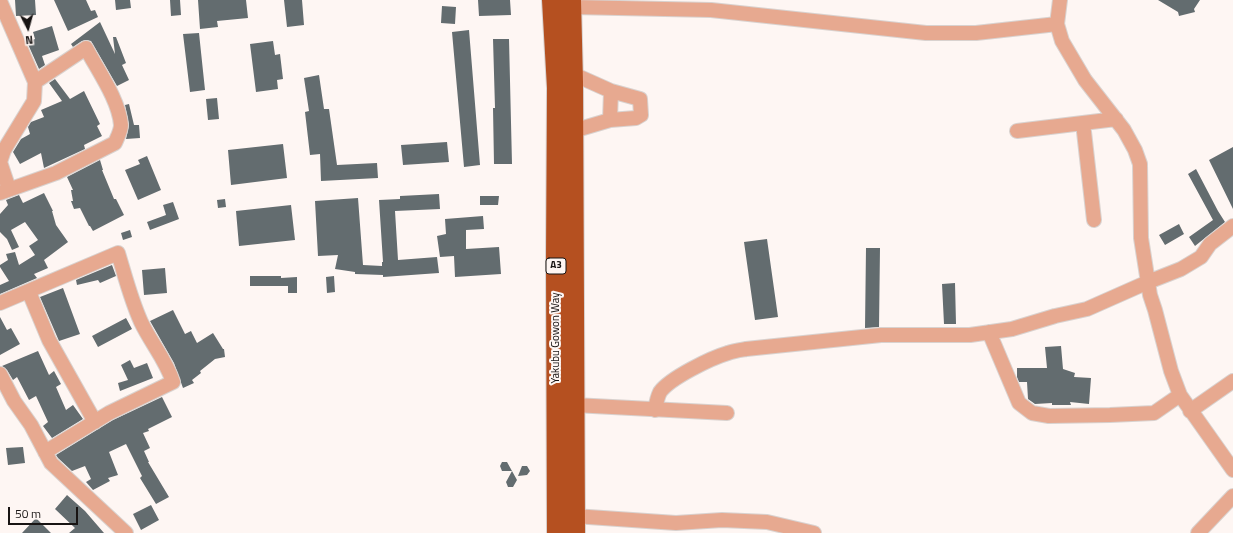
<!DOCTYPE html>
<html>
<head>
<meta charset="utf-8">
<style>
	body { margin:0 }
	#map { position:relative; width:1233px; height:533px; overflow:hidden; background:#fef6f3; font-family:"Titillium Web",sans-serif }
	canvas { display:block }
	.north { position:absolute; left:8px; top:8px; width:40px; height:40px; -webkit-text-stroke:3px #fef6f3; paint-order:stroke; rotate:174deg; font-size:11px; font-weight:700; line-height:16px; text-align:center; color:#181413 }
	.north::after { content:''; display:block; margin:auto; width:14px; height:18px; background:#181413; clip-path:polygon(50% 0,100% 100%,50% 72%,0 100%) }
	.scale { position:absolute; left:8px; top:507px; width:70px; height:18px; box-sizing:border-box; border:2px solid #181413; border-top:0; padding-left:5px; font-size:12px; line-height:14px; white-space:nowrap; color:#181413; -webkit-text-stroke:3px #fef6f3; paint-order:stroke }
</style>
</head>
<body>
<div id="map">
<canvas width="1233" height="533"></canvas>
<div class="north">N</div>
<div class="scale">50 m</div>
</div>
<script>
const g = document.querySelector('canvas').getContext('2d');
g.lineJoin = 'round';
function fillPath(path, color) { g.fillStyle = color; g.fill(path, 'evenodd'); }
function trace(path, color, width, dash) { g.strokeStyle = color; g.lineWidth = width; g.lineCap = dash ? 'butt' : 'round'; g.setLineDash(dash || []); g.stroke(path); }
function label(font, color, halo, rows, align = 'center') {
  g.font = font + ' "Titillium Web",sans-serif'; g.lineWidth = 4; g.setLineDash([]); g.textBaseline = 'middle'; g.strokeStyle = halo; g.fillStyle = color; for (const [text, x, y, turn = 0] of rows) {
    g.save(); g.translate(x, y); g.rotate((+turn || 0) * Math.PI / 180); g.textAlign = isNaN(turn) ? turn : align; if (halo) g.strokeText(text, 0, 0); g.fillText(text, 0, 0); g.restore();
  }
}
const building = new Path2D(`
	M15,0H35L36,15L16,16Z
	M54,0H86L91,11L95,10L98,17L68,31Z
	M115,0H130L131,8L116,10Z
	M170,0H180L181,15L171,16Z
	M198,0H246L248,18L217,21L218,27L200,29Z
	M284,0H302L304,25L287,27Z
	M478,0H510L511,15L479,16Z
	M1158,0H1200L1194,9L1195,12L1179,16L1178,12Z
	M442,6L456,7L455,24L441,23Z
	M100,22L115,54L113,37H116L126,63L122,65L129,80L117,86L91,41L86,40L82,41L73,47L71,44Z
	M52,26L59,50L42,56L45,65L39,69L27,42L35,39L33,32Z
	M469,30L480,165L464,167L452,32Z
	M199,33L205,90L190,92L183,34Z
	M493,39H509L512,164H494L493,108H495Z
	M273,41L275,55L280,54L283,79L277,80L278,89L256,92L250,44Z
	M319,75L324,109H329L337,165L377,163L378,178L321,181L320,154L310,155L305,112L309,111L304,78Z
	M55,79L70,99L84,91L100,124L97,126L102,136L84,145L85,149L44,168L41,153L20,164L13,152L21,139L30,134L28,127L31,122L44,117L41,110L62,101L49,83Z
	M217,98L219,119L208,120L206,99Z
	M129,104L134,125H139L140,138L126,139L129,125L125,105Z
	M447,142L449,162L403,165L401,145Z
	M283,144L287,178L231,185L228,150Z
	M1233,147V209L1209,160Z
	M147,156L161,190L138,200L125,170L140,164L138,160Z
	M100,160L103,170H102L114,199H116L124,215L93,231L90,226H89L80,208L74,209L71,201H73L71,190H73L67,177Z
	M1196,169L1218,211L1225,222L1195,246L1189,237L1213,220L1188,174Z
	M44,193L53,211H52L56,225L68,242L44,260L48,268L34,274L37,278L0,294V285L9,281L0,267V265L8,260L6,254L15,252L19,265L35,255L29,246L38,240L25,222L11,230L19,247L12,250L7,239L0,232V214L8,205L6,200L19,195L23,203Z
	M439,194L440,209L395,211L398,260L437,257L439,273L383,277V275L355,274V272L335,269L338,255L318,256L315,201L358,198L363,265L382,266V262H383L379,200L400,199V196Z
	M480,196H499L498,205H480Z
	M225,199L226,207L218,208L217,200Z
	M173,202L179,219L150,230L147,222L166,215L163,205Z
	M291,205L295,240L239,246L236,211Z
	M483,216L484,229L466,230V249L499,247L501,274L455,277L454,256L440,257L437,236L446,234L445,219Z
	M1179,224L1184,234L1165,245L1159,235Z
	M130,230L132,237L123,240L121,233Z
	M767,239L778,317L755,320L744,242Z
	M866,248H880L879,327L865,328Z
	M112,265L116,276L100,283L98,280L77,285L76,280Z
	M165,268L167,293L144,295L142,270Z
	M250,276H281V278L297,277V293H288V286H250Z
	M334,276L335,292L327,293L326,277Z
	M955,283L956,324H944L942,284Z
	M63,288L80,334L59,341L40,297Z
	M173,310L185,334L191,331L197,343L213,333L223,349H224L225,357L215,359L200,371L201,373L192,380L194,383L183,388L174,363L150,321Z
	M0,317L7,330L11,328L20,344L0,355Z
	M126,318L132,329L98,347L92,336Z
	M1061,346L1063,369L1075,373L1074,377L1091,378L1089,404L1070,402L1071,405H1052V403L1035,404L1028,399L1027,382H1019L1017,377V368H1047L1045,347Z
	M38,351L49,375L54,371L61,384L56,387L66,410L73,405L83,419L52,438L43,426L48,422L36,396L29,400L17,377L13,380L7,370L2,366Z
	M130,360L134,368L147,363L153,378L120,391L118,383L128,380L121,365Z
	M162,397L172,417L148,429L149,431L143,433L150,448L144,451L149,462H148L169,497L156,504L140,478L142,476L126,444L109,452L118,475L108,478L110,481L93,490L86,482L91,479L85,466L72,471L58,458L56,455L113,420Z
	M23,447L25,463L8,465L6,448Z
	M502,462H507L517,480L513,487H508L506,482L512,471H502L500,466Z
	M522,466H527L530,471L527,475L518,476Z
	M67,495L85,511L104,533H69L75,528L55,509Z
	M151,505L159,520L141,530L133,514Z
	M36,518L51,533H22Z`);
const minor = new Path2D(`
	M1060,0L1057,24L1062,41L1085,80L1124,130L1135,150L1140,164L1141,238L1150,295L1155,310L1171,371L1180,395L1233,470
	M0,1L35,82
	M572,7L711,10L926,33H976L1057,24
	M573,74L611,91L610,120L573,131
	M610,120L636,118L641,115L640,99L611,91
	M1083,123L1094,220
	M1017,131L1116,119
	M0,193L56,173L115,143C117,138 121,131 121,125C119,100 98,71 86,48L35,82L34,101L4,150L0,162L9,189
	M29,292L49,340L95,422
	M0,303L118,253C125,276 131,300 141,322C151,343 166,360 173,382L109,413L45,452
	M989,332L1019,403L1032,413L1049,416L1110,415L1154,413L1180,395
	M0,374L14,401L31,425L51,463L126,533
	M574,405L727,413
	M655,410C656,404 657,398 660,392C670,378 711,358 728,353C733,351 740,350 746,349L881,335H970L1012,329L1055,316L1087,309L1148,282L1181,269L1201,257L1210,244L1233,226
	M1190,411L1233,381
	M574,516L676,523L722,520L767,522L814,533
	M1198,533L1233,496`);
const highway = new Path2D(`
	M552,0L557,88L556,260L557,533
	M571,0L573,82L575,533`);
const shields = [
	[556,266,20]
];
const shieldNames = [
	["A3",556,266]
];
const streetNames = [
	["Yakubu Gowon Way",556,338,-90]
];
fillPath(building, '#636c6f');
trace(minor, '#d9d2cf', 16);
trace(highway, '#d9d2cf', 22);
trace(minor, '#e7a990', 14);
trace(highway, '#b55020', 20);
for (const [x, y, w] of shields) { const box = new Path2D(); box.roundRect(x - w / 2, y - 8, w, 16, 3); g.fillStyle = '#fef6f3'; g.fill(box); trace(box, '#181413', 1); }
label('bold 10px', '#181413', null, shieldNames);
label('11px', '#181413', '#fef6f3', streetNames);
</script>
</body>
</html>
